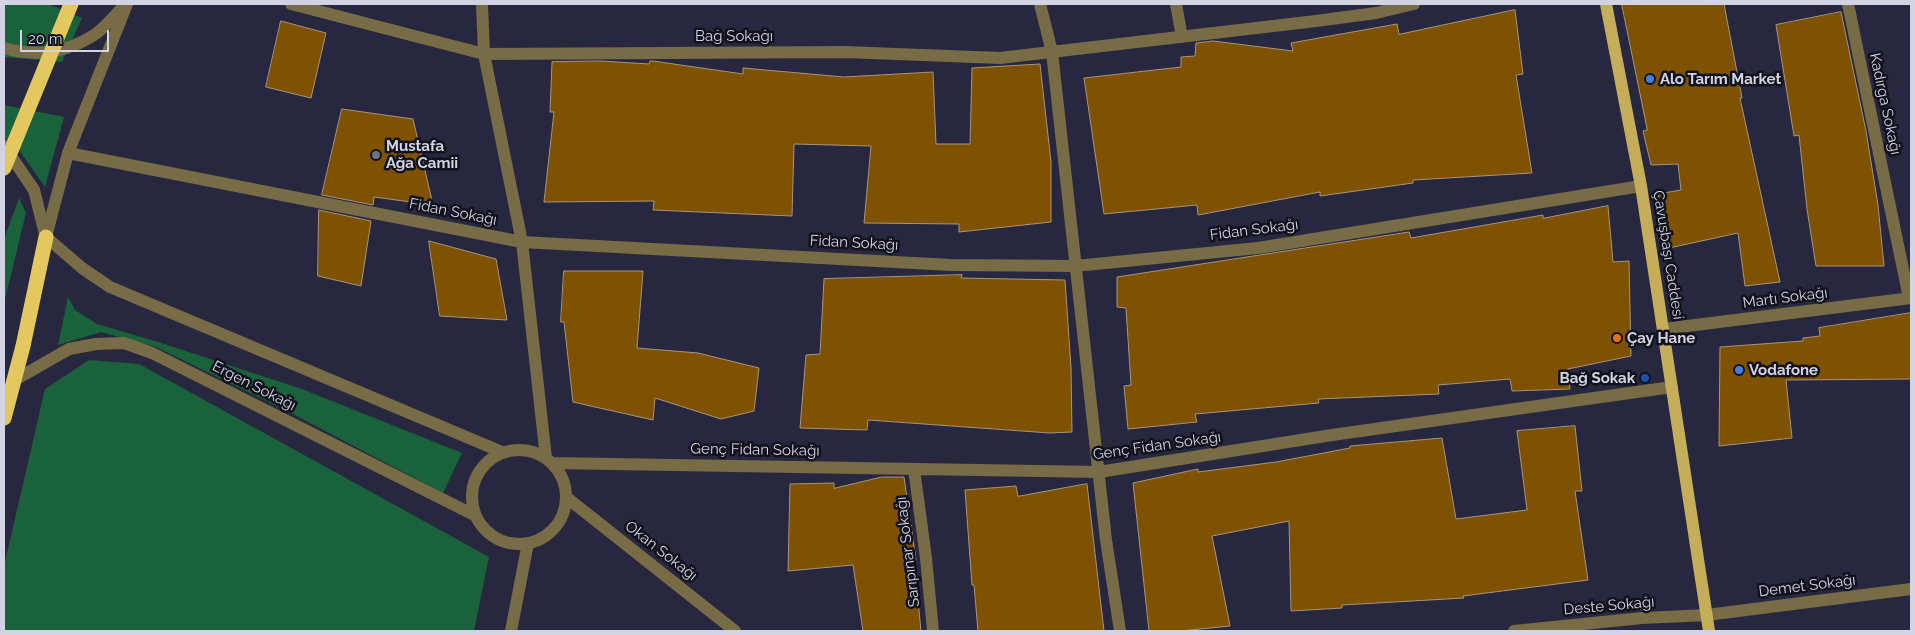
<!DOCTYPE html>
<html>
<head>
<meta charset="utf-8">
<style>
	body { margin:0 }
	#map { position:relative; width:1915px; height:635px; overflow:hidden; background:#27283f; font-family:Raleway,sans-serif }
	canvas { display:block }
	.frame { position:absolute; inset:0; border:5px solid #d2d4e3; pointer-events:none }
	.scale { position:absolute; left:20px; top:30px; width:89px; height:22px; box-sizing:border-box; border:2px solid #d2d4e3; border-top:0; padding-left:6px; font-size:15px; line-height:18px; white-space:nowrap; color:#d2d4e3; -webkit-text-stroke:4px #11121c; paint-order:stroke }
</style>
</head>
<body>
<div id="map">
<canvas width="1915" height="635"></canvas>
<div class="frame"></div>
<div class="scale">20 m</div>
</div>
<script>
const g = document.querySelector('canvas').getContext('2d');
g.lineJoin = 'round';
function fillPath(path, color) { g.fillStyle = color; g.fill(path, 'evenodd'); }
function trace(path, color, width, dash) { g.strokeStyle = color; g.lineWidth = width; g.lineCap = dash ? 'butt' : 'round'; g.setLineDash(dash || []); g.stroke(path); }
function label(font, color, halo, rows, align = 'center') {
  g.font = font + ' Raleway,sans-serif'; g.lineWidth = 5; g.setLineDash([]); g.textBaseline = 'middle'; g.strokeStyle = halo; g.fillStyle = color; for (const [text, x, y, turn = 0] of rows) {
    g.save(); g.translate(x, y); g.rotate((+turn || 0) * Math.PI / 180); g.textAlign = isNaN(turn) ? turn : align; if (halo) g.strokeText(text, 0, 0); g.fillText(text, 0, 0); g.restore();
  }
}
const green = new Path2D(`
	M4,4H48L82,18L62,62L4,57Z
	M4,105L64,117L45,187L19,150L4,138Z
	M19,198L26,213L4,303V239Z
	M68,297L75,310L97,324L158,342L302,389L462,453L443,493L291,413L156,347L101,332L58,345Z
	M89,360L139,364L489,557L474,631H4V566L45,389Z`);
const building = new Path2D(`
	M1622,4H1724L1742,98H1740L1780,282L1745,286L1738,233L1669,248L1658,194L1681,190L1678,164L1651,165L1643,131L1647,130Z
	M1515,10L1523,74L1516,75L1532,173L1413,180V183L1320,196V192L1198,215L1197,205L1104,214L1084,78L1181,67V57L1195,56L1196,43L1213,41L1293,51L1291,43L1397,24L1399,34Z
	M1841,12L1866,131L1878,205L1884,266H1816L1807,209L1799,135L1794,136L1776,25Z
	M281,21L326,33L311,98L266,87Z
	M601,61L649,64L650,61H653L743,74V68L844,77L933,72L936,144H970L972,68L1040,64L1051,162V222L959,232V224L864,223L871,146L794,144L792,216L653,210L654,201L544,202L554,112H550L552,62Z
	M342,109L413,119L433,205L374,197L373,205L322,195Z
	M1608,206L1613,262L1629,261L1631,356L1568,369L1570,389L1512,391L1510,379L1438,385L1439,394L1318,399L1319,403L1195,414L1197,422L1128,429L1124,386L1131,385L1126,308L1117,307V277L1409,232L1411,238L1543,215V218Z
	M319,210L371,221L361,286L318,276Z
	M429,241L496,259L507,320L440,316Z
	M564,271H643L637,348L698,353L759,368L754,411L721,419L655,398L653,420L573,402L564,322H561Z
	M962,275L961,278L1065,280L1071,368L1072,432L1050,433L868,420L867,430L800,428L806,355L820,354L824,279Z
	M1911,313V379L1786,380L1792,438L1719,446L1720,347L1803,341V338L1820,336L1819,328Z
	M1575,426L1582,491H1575L1588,580L1463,596L1464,598L1342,605V608L1291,611L1289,521L1212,536L1230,626L1180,631H1149L1133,483L1198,469V472L1276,462L1350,448V446L1442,438L1456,519L1527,510L1517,431Z
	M882,477H904L916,560H914L921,631H863L853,565L788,571L790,484L834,483V488Z
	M1087,484L1104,631H978L974,585H972L965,490L1016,486L1018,496Z`);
const minor = new Path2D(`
	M291,4L484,54L845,52L1000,58L1316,21L1376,13L1414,4
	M482,4L484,54L522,242L546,458
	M1040,4L1052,52L1106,540L1120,631
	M1176,4L1182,37
	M1848,4L1909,298
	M4,48C36,57 66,53 94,35C105,28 114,16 123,7
	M4,146L34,190L45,234
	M68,153L522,242L951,265L1075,266L1258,248L1641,186
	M46,237L82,268L110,287L502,452
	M46,237L68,153L127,4
	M1663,329L1911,298
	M13,381L69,349L96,344L124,343L152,353L476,516
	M472 497a47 47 0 1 1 94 0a47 47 0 1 1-94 0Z
	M552,463L1099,472L1332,435L1672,387
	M914,469L926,558L933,631
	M566,497L735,631
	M511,631L528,543
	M1514,631L1642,618L1707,615L1911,589`);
const major = new Path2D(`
	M1606,4L1641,186L1709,631`);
const highway = new Path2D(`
	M4,418L23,346L46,237`);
const highwayBridge = new Path2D(`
	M4,168L71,4`);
const markers = [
	[1650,79,5,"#3f7fe0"],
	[376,155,5,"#6b7280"],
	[1617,338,5,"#e8710a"],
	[1739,370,5,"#3f7fe0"],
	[1645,378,5,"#1a4fb4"]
];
const streetNames = [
	["Bağ Sokağı",734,36],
	["Kadırga Sokağı",1885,104,78],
	["Fidan Sokağı",453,212,11],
	["Fidan Sokağı",1254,230,-7],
	["Fidan Sokağı",854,243,3],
	["Çavuşbaşı Caddesi",1668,255,81],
	["Martı Sokağı",1785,298,-7],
	["Ergen Sokağı",254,386,27],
	["Genç Fidan Sokağı",1157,446,-8],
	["Genç Fidan Sokağı",755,450,1],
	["Okan Sokağı",661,551,38],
	["Sarıpınar Sokağı",908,552,-97],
	["Demet Sokağı",1807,586,-7],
	["Deste Sokağı",1609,606,-5]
];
const poiNames = [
	["Alo Tarım Market",1660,79],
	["Mustafa",386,146],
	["Ağa Camii",386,163],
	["Çay Hane",1627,338],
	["Vodafone",1749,370],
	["Bağ Sokak",1635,378,"right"]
];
fillPath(green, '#1a623b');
fillPath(building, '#7e5200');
trace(building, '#a8957d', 1);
trace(minor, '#776c45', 12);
trace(major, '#c5ad59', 12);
trace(highway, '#e3c75f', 15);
trace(highwayBridge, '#e3c75f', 15);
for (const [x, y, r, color] of markers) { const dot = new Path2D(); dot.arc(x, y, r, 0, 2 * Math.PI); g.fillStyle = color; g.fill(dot); trace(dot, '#11121c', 2); }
label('15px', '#d2d4e3', '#11121c', streetNames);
label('bold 15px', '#d2d4e3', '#11121c', poiNames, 'left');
</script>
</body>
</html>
